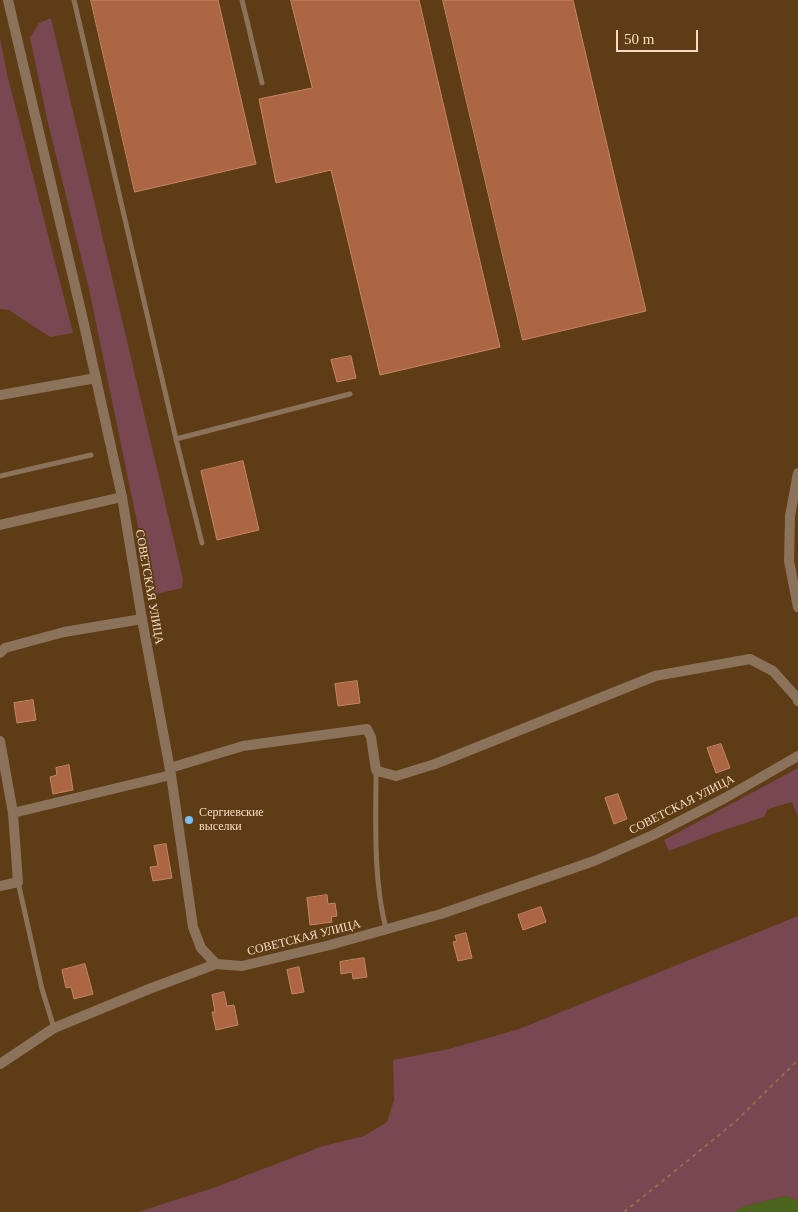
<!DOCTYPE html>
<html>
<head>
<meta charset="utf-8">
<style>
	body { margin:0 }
	#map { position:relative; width:798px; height:1212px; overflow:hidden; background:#5e3c15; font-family:"Times New Roman",serif }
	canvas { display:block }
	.scale { position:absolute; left:616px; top:30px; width:82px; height:22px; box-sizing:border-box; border:2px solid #f7dcc3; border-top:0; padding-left:6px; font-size:15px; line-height:18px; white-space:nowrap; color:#f7dcc3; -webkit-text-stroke:4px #5e3c15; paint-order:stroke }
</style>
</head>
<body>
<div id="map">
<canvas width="798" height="1212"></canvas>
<div class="scale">50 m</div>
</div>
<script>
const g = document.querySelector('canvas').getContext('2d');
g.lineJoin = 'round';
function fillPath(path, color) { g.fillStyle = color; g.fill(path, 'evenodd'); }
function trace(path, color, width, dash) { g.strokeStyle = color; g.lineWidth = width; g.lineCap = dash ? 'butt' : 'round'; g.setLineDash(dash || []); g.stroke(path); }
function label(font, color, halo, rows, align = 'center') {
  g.font = font + ' "Times New Roman",serif'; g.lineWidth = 4; g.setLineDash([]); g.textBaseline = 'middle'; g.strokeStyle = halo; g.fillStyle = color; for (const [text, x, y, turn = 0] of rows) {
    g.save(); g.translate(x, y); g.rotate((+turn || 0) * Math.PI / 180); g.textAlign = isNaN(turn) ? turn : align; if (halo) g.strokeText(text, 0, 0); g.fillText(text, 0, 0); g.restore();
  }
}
const green = new Path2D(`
	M51,18L183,579L182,588L152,595L89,289L48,123L30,38L39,23Z
	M0,38L7,74L73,333L50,337L9,310L0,309Z
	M798,768V817L792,802L768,809L764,817L721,831L669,851L664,840Z
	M798,916V1201L786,1196L746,1206L733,1212H138L216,1187L323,1146L364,1136L387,1122L394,1100L393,1060L449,1049L519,1029Z`);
const water = new Path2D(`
	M786,1196L798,1201V1212H733L746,1206Z`);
const building = new Path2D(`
	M91,0H218L256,164L135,192Z
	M291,0H419L500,347L380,375L331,170L276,183L259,99L312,88Z
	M443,0H573L646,311L523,340Z
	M351,356L356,378L337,382L331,360Z
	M243,461L259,530L217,540L201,471Z
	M357,681L360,703L338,706L335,684Z
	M33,700L36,720L17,723L14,703Z
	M721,744L730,768L716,773L707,748Z
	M69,765L73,790L53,794L50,777L57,775L56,768Z
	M618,794L627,819L614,824L605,798Z
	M166,844L172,878L153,881L150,867L158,866L154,846Z
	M327,895L328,904L335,903L337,916L331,917L332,922L310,925L307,898Z
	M541,907L546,922L523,930L518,915Z
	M466,933L472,958L458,961L453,942L457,941L455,936Z
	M364,958L367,977L353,979L352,972L341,974L340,962Z
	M85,964L93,994L74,999L71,987L66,988L62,970Z
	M299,967L304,992L292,994L287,970Z
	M224,992L227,1006L234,1005L238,1025L216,1030L212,1012H215L212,995Z`);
const path = new Path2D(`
	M624,1212L675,1171L736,1121L798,1060`);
const service = new Path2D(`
	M74,0L176,439L202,543
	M242,0L262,83
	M176,439L350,394
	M0,476L91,455
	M376,771C376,824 373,877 386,929
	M18,882L42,989L54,1028`);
const minor = new Path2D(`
	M0,395L96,378
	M798,473L790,516L789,561L798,607
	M0,525L122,497
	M0,653L5,648L64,632L142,619
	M0,741L13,813
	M170,768L243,746L367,729L371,737L376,770L381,772L396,776L435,764L655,676L750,659L773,671L797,698L798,701
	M0,886L18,882L13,813L171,775
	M0,1064L54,1028L149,989L216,964`);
const tertiary = new Path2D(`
	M8,0L83,320L122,497L142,619L171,775L193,927L201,948L216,964L242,966L330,945L441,914L594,861L653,835L725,798L798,756`);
const markers = [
	[189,820,5,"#7cbef9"]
];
const streetNames = [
	["СОВЕТСКАЯ УЛИЦА",149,587,80],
	["СОВЕТСКАЯ УЛИЦА",682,805,-27],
	["СОВЕТСКАЯ УЛИЦА",304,938,-14]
];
const poiNames = [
	["Сергиевские",199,813],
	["выселки",199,827]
];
fillPath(green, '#784751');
fillPath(water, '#4c651c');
fillPath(building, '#ad6643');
trace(building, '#c48566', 1);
trace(path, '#8f6f4c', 2, [4, 4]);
trace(service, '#8b735b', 5);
trace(minor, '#8b735b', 10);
trace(tertiary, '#8b735b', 10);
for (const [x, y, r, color] of markers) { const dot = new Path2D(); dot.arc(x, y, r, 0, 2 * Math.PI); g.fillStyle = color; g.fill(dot); trace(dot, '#5e3c15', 2); }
label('12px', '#f7dcc3', '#5e3c15', streetNames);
label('12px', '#f7dcc3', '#5e3c15', poiNames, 'left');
</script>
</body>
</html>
